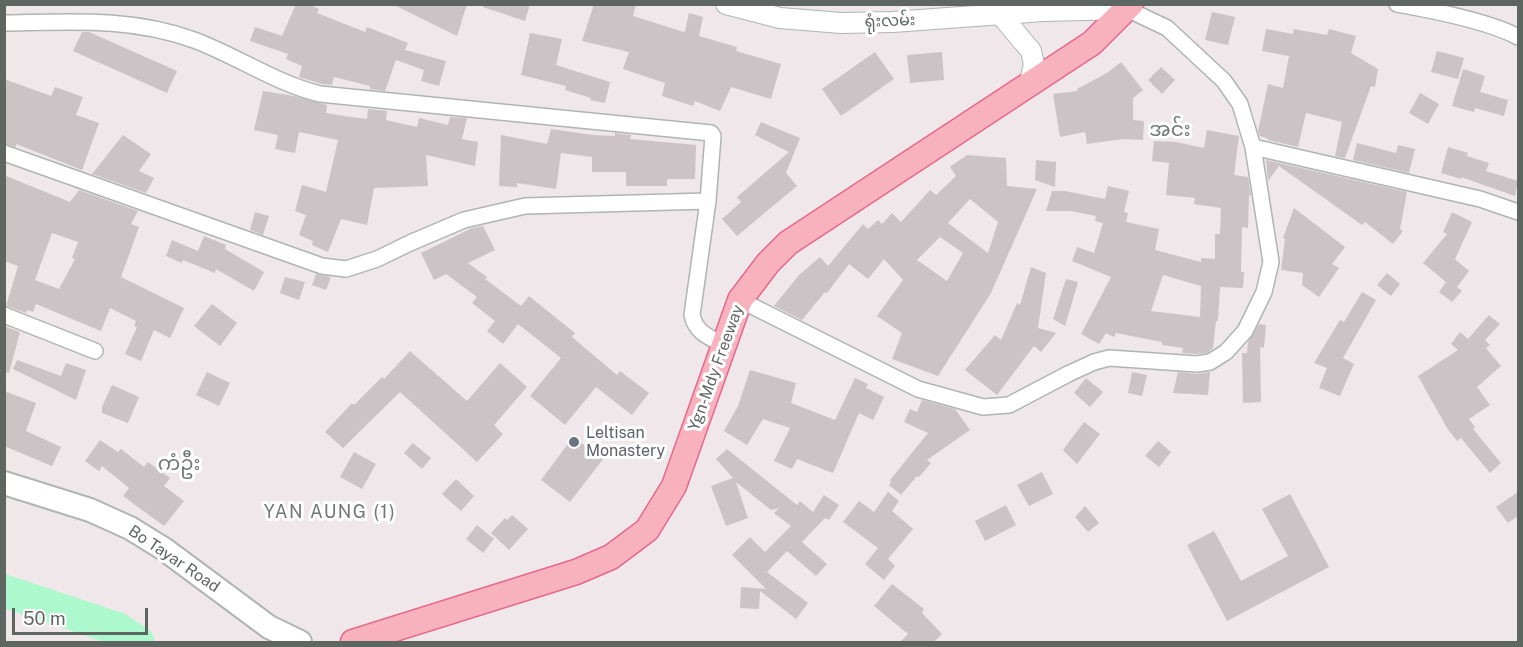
<!DOCTYPE html>
<html>
<head>
<meta charset="utf-8">
<style>
	body { margin:0 }
	#map { position:relative; width:1523px; height:647px; overflow:hidden; background:#efe7e9; font-family:"Public Sans",sans-serif }
	canvas { display:block }
	.frame { position:absolute; inset:0; border:6px solid #5e6662; pointer-events:none }
	.scale { position:absolute; left:12px; top:608px; width:136px; height:27px; box-sizing:border-box; border:3px solid #5e6662; border-top:0; padding-left:8px; font-size:18px; line-height:21px; white-space:nowrap; color:#5e6662; -webkit-text-stroke:4px #fff; paint-order:stroke }
</style>
</head>
<body>
<div id="map">
<canvas width="1523" height="647"></canvas>
<div class="frame"></div>
<div class="scale">50 m</div>
</div>
<script>
const g = document.querySelector('canvas').getContext('2d');
g.lineJoin = 'round';
function trace(path, color, width, dash) { g.strokeStyle = color; g.lineWidth = width; g.lineCap = dash ? 'butt' : 'round'; g.setLineDash(dash || []); g.stroke(path); }
function fillPath(path, color) { g.fillStyle = color; g.fill(path, 'evenodd'); }
function label(font, color, halo, rows, align = 'center') {
  g.font = font + ' "Public Sans","Noto Sans Myanmar",sans-serif'; g.lineWidth = 6; g.setLineDash([]); g.textBaseline = 'middle'; g.strokeStyle = halo; g.fillStyle = color; for (const [text, x, y, turn = 0] of rows) {
    g.save(); g.translate(x, y); g.rotate((+turn || 0) * Math.PI / 180); g.textAlign = isNaN(turn) ? turn : align; if (halo) g.strokeText(text, 0, 0); g.fillText(text, 0, 0); g.restore();
  }
}
const river = new Path2D(`
	M4,591L118,629L138,642`);
const building = new Path2D(`
	M296,4H308L319,9L317,13L365,32L367,27L408,43L405,50L446,61L439,86L421,81L424,70L396,60L385,91L370,89V86L334,77L332,85L322,84L299,77L302,66L286,59L288,54L250,41L255,27L282,36Z
	M392,4H467L457,36Z
	M484,4H530L525,21L483,7Z
	M594,4H636L633,16L684,32L685,31L689,13L703,17L699,36L737,47L736,51L781,64L771,99L731,87L720,111L695,101L693,106L662,96L665,83L623,69L629,52L582,41Z
	M1212,12L1235,17L1228,45L1205,40Z
	M1266,29L1293,34L1294,29L1327,35L1329,29L1356,36L1351,53L1378,69L1375,87L1371,86L1345,158L1335,156L1342,122L1306,113L1298,147L1268,140V139L1260,136L1258,131L1268,84L1283,88L1289,56L1262,51Z
	M82,32H89L177,71L167,93L73,51Z
	M530,33L562,39L556,65L610,82L605,103L590,100L591,98L565,90L566,86L521,75Z
	M1437,51L1464,58L1458,79L1431,72Z
	M875,52L894,79L841,116L822,89Z
	M942,52L944,80L910,83L907,55Z
	M1121,62L1143,90L1133,98V120L1144,121L1143,140L1123,139L1087,144L1085,132L1060,137L1053,94L1077,91V89L1107,73Z
	M1161,67L1175,80L1162,94L1148,80Z
	M1463,69L1485,76L1480,92L1508,100L1504,116L1475,108L1474,112L1452,106Z
	M4,79L51,96L55,87L83,97L76,115L99,123L82,170L16,144V147L4,144Z
	M263,91L294,96L327,105L326,113L344,116L367,119L368,109L387,111L386,120L417,127L419,118L448,125L450,117L467,118L462,139L478,142L475,166L426,155L428,186L374,188L367,225L341,219L328,252L312,245L313,241L299,235L306,215L295,211L302,185L326,192L338,140L299,132L295,153L275,149L278,135L254,130Z
	M1420,93L1439,104L1428,124L1409,113Z
	M761,122L800,138L786,173L797,186L737,236L722,219L741,202L737,197L789,152L755,135Z
	M551,129L593,135L615,136V133L631,135L630,139L696,145L695,179H667V186H626V172H592V157L561,153L556,189L517,183V187L499,186L501,135L547,144Z
	M1207,130L1239,136L1234,175L1248,177L1251,196L1249,195L1248,228L1242,227L1241,272H1244L1243,288L1220,287L1218,321H1216L1213,348L1207,353L1197,354L1182,353L1183,348L1162,345V342L1116,333L1114,337L1106,333L1099,344L1081,334L1111,277L1072,261L1077,247L1094,253L1103,223L1095,221L1096,216L1071,211H1046L1052,191H1065L1105,199L1108,186L1129,191L1124,212L1128,213L1126,222L1159,229L1155,250L1201,262V258L1215,259V234H1220L1221,208L1194,204L1195,198L1166,195L1169,163L1152,161L1154,141L1176,142L1204,148ZM1163,275L1201,286L1200,317L1151,311Z
	M123,135L151,154L139,171L154,178L146,193L92,174Z
	M1357,143L1396,153L1398,145L1415,149L1409,173L1353,160Z
	M1448,147L1468,153L1467,156L1489,163L1486,171L1518,181L1515,196L1461,177V179L1441,173Z
	M967,155L1006,158L1007,186L1037,189L991,293L938,376L892,359L902,333L877,316L903,280L884,259L868,279L849,264L827,293L825,292L802,320L774,306L799,275L820,257L828,266L863,224L868,229L878,220L882,224L892,213L901,222L930,190L936,195L956,176L950,167ZM970,199L998,222L988,253L948,223ZM940,237L963,253L947,281L917,260Z
	M1036,160L1056,162L1055,187L1035,180Z
	M1266,160L1407,192L1400,229L1403,231L1393,244L1365,222L1362,225L1279,166L1268,181Z
	M4,175L70,202L79,190L138,211L131,224L139,227L121,277L184,308L170,338L154,330L141,361L125,354L137,327L134,326L136,321L110,308L101,331L36,304L33,312L27,310L26,313L6,306L18,266L4,261ZM52,233L78,242L72,258L75,259L59,289L35,280Z
	M1294,208L1345,247L1332,264L1339,268L1319,297L1302,285L1303,273L1281,270L1285,239L1283,238Z
	M255,212L269,216L263,235L250,230Z
	M1452,212L1472,222L1455,259L1469,271L1457,287L1462,291L1452,302L1439,292L1446,282L1423,263L1447,234L1443,232Z
	M483,226L495,250L468,263L487,277L485,279L521,306L529,296L575,333L572,337L617,375L620,371L649,393L632,415L596,387L565,425L530,396L561,358L518,324L503,344L487,331L495,321L472,303L477,297L446,274L434,280L421,253L472,228Z
	M204,236L226,245L225,249L264,272L254,291L216,269L215,273L183,260L182,263L166,256L172,240L198,251Z
	M1031,267L1046,273L1038,328L1056,333L1041,352L1034,346L997,395L965,370L995,335L1001,340L1017,303L1020,305Z
	M1387,273L1400,284L1391,296L1377,285Z
	M316,274L331,277L326,290L312,285Z
	M285,277L305,282L299,300L280,293Z
	M1066,279L1078,282L1065,326L1053,319Z
	M1362,292L1376,300L1343,358L1354,364L1340,396L1319,388L1327,368L1314,363L1340,320L1344,322Z
	M212,304L237,323L220,346L194,326Z
	M1489,315L1500,324L1485,340L1490,345L1486,348L1501,366L1477,387L1490,405L1469,419L1475,427L1473,429L1501,463L1490,473L1461,438L1457,441L1447,428L1418,376L1458,350L1451,344L1460,332L1468,339Z
	M1259,324L1266,325L1264,348L1260,347L1261,402L1243,403L1242,353H1247L1248,342Z
	M4,326L20,332L9,373L4,372Z
	M410,351L467,401L500,363L527,387L494,425L503,434L477,462L400,392L343,448L325,432L352,403L354,405L382,377L384,379Z
	M17,360L61,376L66,363L86,370L76,400L13,369Z
	M750,370L796,383L791,403L835,420L855,378L868,384L866,388L884,397L873,420L859,413L833,473L797,459L792,469L774,461L790,428L763,419L747,445L724,431L738,406Z
	M207,372L230,383L219,406L196,395Z
	M1132,372L1147,375L1142,396L1128,393Z
	M1178,372L1197,374L1210,372L1208,395L1173,393Z
	M1086,378L1103,392L1090,407L1074,393Z
	M112,385L139,397L128,423L102,413V407Z
	M4,391L36,403L26,431L61,447L52,466L4,446Z
	M922,400L955,409L970,430L927,460L931,463L919,477L917,476L901,495L889,485L891,482L890,480L928,433L904,422L910,409L917,412Z
	M1084,422L1100,434L1077,464L1063,450Z
	M573,437L603,459L570,502L541,480Z
	M100,440L118,452L121,449L144,467L148,462L170,478L164,486L184,501L164,526L123,496L129,488L102,466L99,471L85,461Z
	M1158,441L1171,452L1159,467L1145,456Z
	M413,443L431,458L422,469L404,453Z
	M727,449L797,505L800,501L813,512L824,495L839,505L829,520L825,518L802,542L827,564L816,576L787,551L767,572L808,603L796,619L760,591L759,609L740,608L741,587L766,589L732,555L750,537L765,552L791,526L774,513L779,508L771,510L736,482L748,518L726,526L711,486L733,478L716,459Z
	M354,452L376,464L362,489L340,477Z
	M1042,472L1053,494L1029,506L1017,485Z
	M456,479L474,496L461,511L442,494Z
	M888,492L899,501L892,511L913,529L888,559L895,566L884,580L865,564L878,548L843,522L859,501L874,512Z
	M1518,492V516L1508,523L1496,507Z
	M1290,494L1329,567L1227,621L1187,545L1214,531L1241,581L1288,556L1262,509Z
	M1006,505L1016,525L985,541L975,521Z
	M1085,506L1099,523L1088,532L1075,517Z
	M512,515L528,529L509,550L491,533L505,518L507,520Z
	M477,525L494,539L483,553L466,539Z
	M892,584L924,609L922,613L942,634L934,642H900L908,634L874,606Z`);
const minor = new Path2D(`
	M1397,4C1431,10 1489,21 1518,37
	M4,23C70,22 131,17 194,40C237,56 275,83 320,94L711,133L713,136L708,201L692,315C696,333 709,337 724,345
	M1253,147L1480,199L1518,212
	M4,153L322,266L346,269L377,259L410,243L464,220L525,206L708,201
	M740,300L918,389L983,407L1009,405L1068,374L1094,362L1109,358L1197,364L1210,362L1226,352L1245,331L1264,292L1271,262L1253,147L1240,104L1224,81L1167,28L1127,9
	M4,315L95,351`);
const tertiary = new Path2D(`
	M726,4L780,18L841,23L893,22L1043,11L1127,9
	M1000,14L1031,51L1034,64L1029,86`);
const secondary = new Path2D(`
	M4,483L90,510L130,528L164,549L269,627L300,642`);
const primary = new Path2D(`
	M353,642L576,572L611,557L647,530L674,486L740,300L768,263L788,243L1092,43L1131,4`);
const markers = [
	[574,442,6,"#6b7280"]
];
const streetNames = [
	["ရုံးလမ်း",890,21,-2],
	["Ygn-Mdy Freeway",716,368,-70],
	["Bo Tayar Road",174,559,34]
];
const worshipNames = [
	["Leltisan",586,433],
	["Monastery",586,451]
];
const neighbourhoodNames = [
	["YAN AUNG (1)",330,512]
];
const quarterNames = [
	["အင်း",1170,130],
	["ကံဦး",179,464]
];
trace(river, '#aef8cd', 33);
fillPath(building, '#cbc3c5');
trace(minor, '#afb5b3', 18);
trace(tertiary, '#afb5b3', 22);
trace(secondary, '#aeb6b2', 26);
trace(primary, '#e6698d', 27);
trace(minor, '#fff', 15);
trace(tertiary, '#fff', 20);
trace(secondary, '#fff', 22);
trace(primary, '#f8b2be', 24);
for (const [x, y, r, color] of markers) { const dot = new Path2D(); dot.arc(x, y, r, 0, 2 * Math.PI); g.fillStyle = color; g.fill(dot); trace(dot, '#fff', 2); }
label('16px', '#5e6662', '#fff', streetNames);
label('16px', '#5b616d', '#fff', worshipNames, 'left');
g.letterSpacing = '1.5px';
label('18px', '#6f7873', '#fff', neighbourhoodNames);
g.letterSpacing = '0px';
label('20px', '#6f7873', '#fff', quarterNames);
</script>
</body>
</html>
